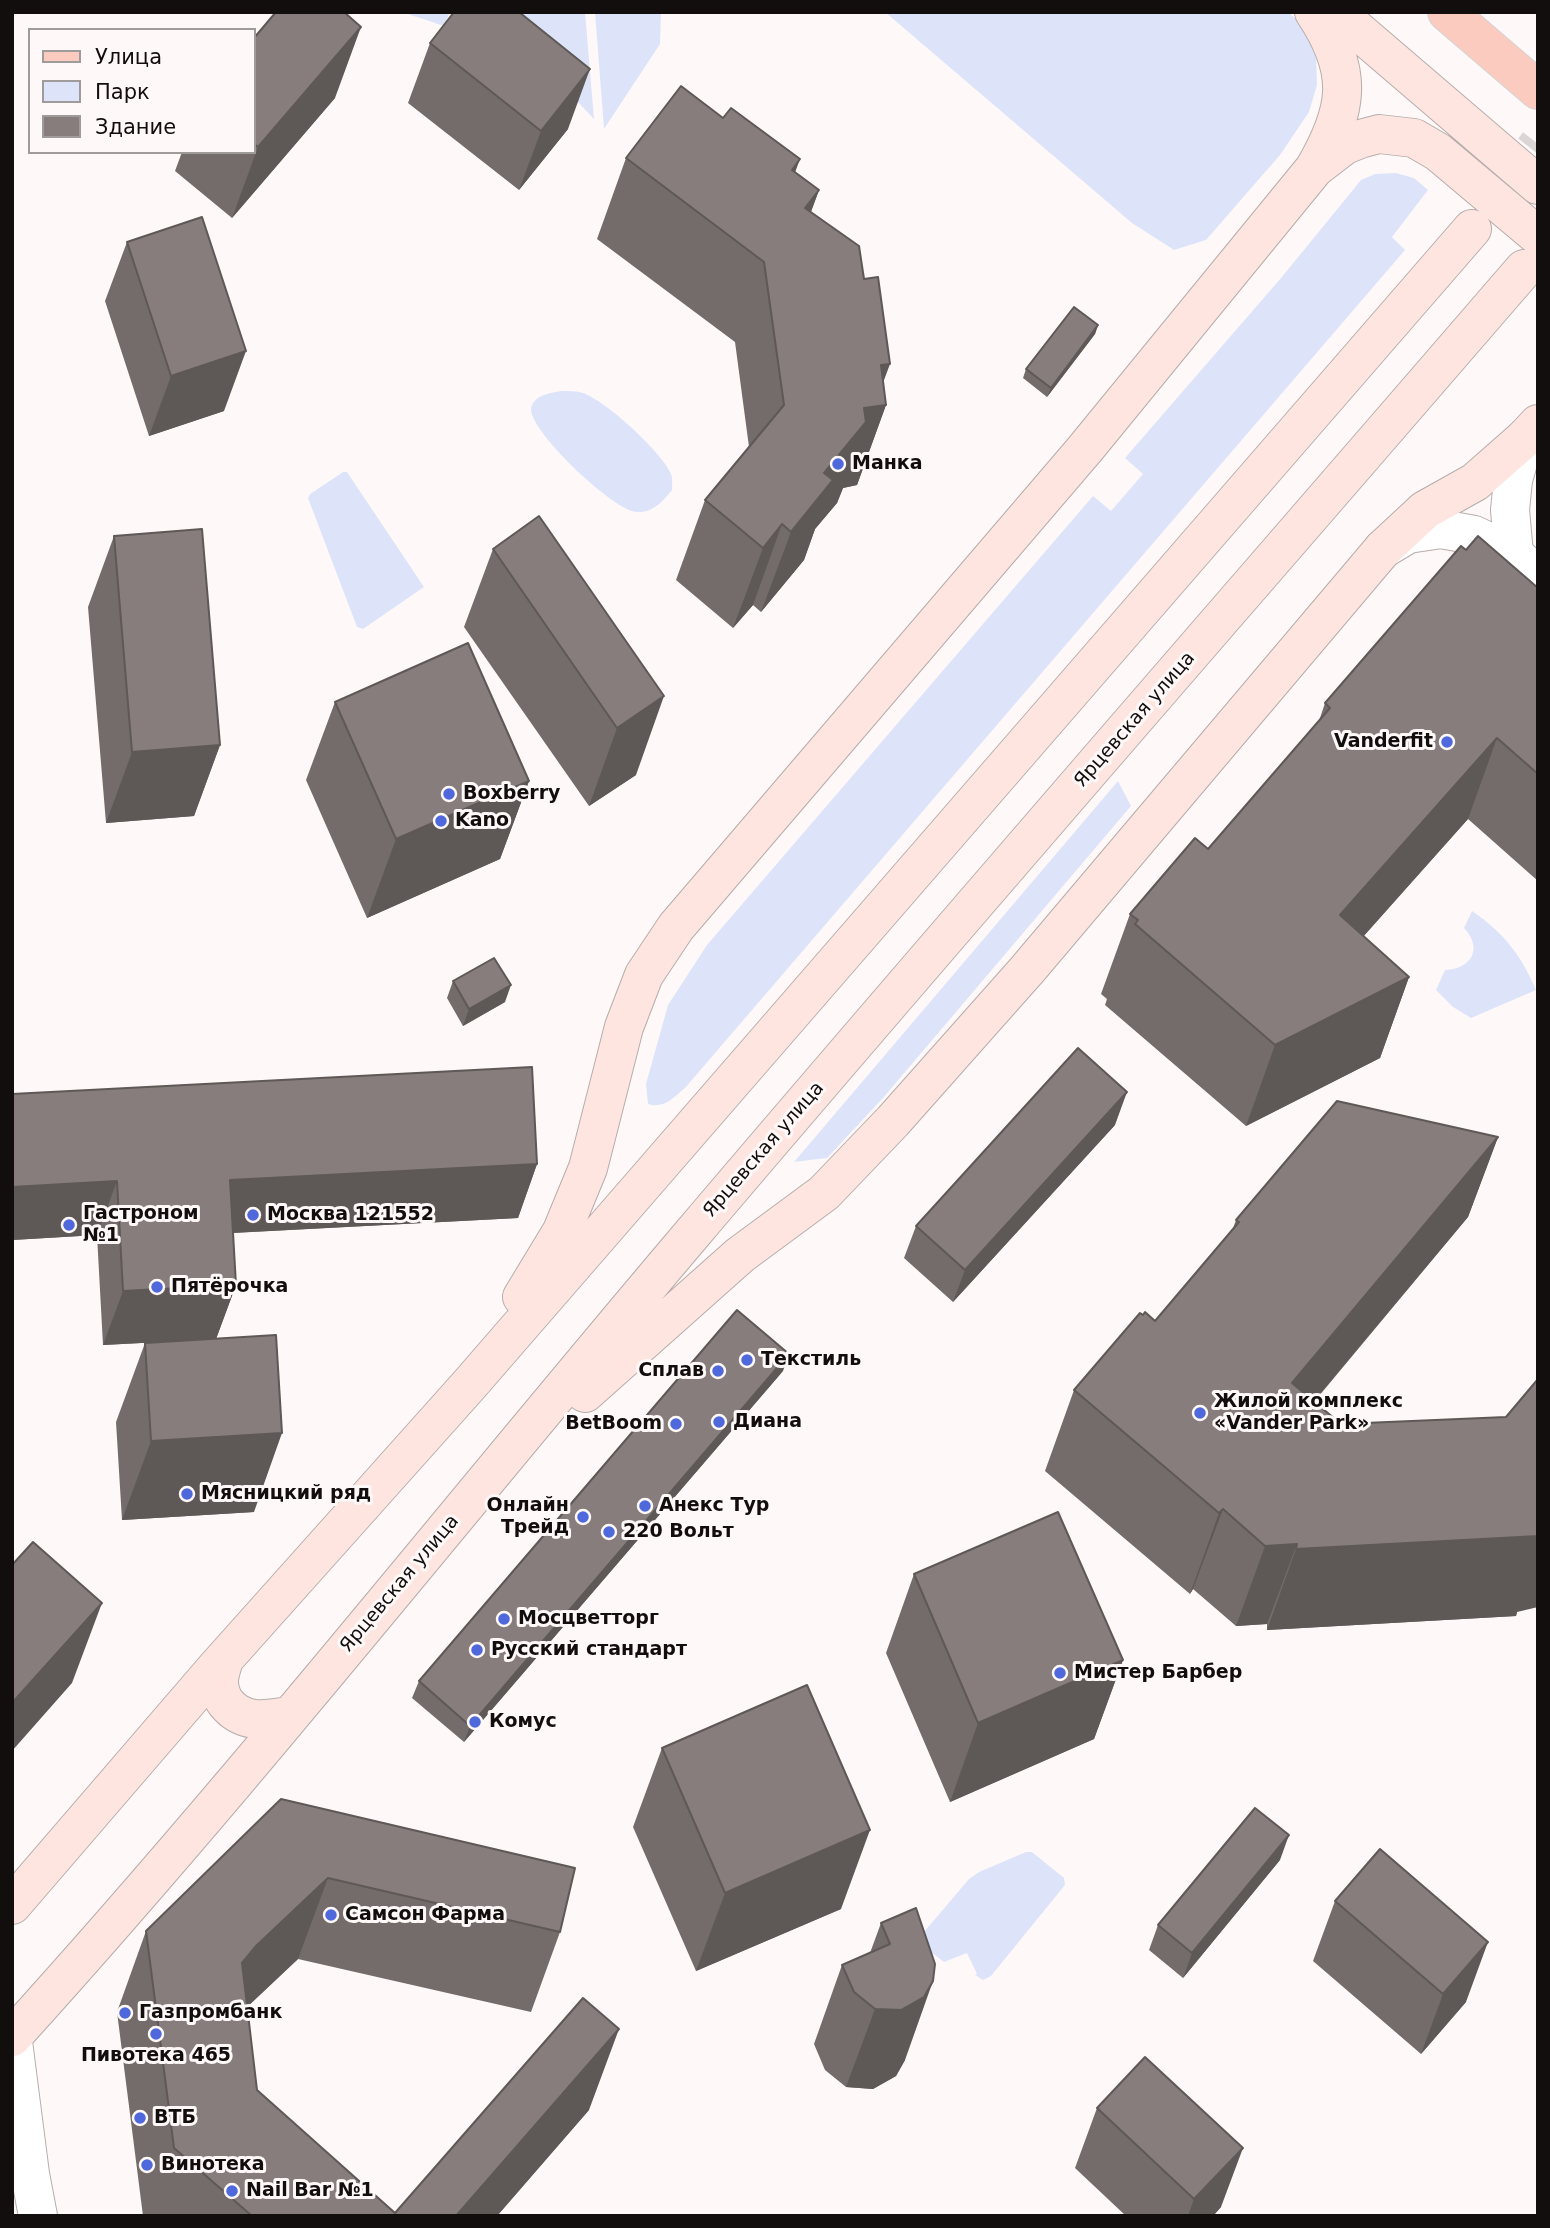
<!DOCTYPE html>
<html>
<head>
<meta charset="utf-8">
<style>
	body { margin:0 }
	#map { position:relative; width:1550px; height:2228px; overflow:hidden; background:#fef9f8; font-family:"DejaVu Sans",sans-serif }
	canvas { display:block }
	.frame { position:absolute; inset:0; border:14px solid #110e0d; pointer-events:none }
	.legend { position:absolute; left:28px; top:28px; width:228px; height:126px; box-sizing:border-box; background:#fef9f8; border:2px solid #9f9b9a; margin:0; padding:9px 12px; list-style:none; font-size:21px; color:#110e0d }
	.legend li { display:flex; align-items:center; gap:14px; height:35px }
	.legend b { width:35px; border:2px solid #9f9b9a }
</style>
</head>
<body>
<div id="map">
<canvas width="1550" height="2228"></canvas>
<div class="frame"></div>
<ul class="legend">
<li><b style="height:9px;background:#fccbc0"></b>Улица</li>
<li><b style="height:19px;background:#dde4fa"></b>Парк</li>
<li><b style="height:19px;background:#867d7c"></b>Здание</li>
</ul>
</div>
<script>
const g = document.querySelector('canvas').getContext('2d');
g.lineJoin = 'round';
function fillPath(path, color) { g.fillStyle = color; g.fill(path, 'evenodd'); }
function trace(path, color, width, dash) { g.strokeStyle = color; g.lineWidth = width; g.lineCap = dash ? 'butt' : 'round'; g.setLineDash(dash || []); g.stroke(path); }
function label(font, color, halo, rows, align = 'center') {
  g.font = font + ' "DejaVu Sans",sans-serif'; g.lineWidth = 6; g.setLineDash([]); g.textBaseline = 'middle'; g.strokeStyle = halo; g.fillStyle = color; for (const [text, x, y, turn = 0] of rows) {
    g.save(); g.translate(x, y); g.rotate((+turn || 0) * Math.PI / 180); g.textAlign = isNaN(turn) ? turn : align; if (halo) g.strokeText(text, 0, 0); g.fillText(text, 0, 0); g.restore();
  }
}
const green = new Path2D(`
	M402,12H450L444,26Z
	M499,12H585L594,119L542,64Z
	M595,12H661L660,44L604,129Z
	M885,12H1288L1300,23L1316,54L1317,85L1309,112L1280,155L1206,240L1174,250L1132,223Z
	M1396,173L1414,178L1428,190L1392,237L1405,250L685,1088C673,1098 664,1109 648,1104L646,1084L668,1005L707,945L1093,496L1111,511L1143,474L1125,458L1281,278L1361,180L1375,174Z
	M561,391C569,391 576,391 583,393C606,401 662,452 671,474C673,479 672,486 672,490C662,502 653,513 637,512C615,512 530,432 531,409C533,395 550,393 561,391Z
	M343,472H347L424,587L363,629L357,627L308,498L310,494Z
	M1118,781L1131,806L883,1098L827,1158L794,1162Z
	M1472,911C1503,932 1522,956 1536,990L1471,1018L1453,1007L1436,990L1445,970C1472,969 1483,948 1464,928Z
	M1026,1852H1032L1064,1878L1065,1885L991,1976L983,1980L975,1975L977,1974L967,1953L944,1962L923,1946L924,1932L969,1879L979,1872Z`);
const secondaryTunnel = new Path2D(`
	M1498,195L1538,144`);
const minor = new Path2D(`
	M1383,549L1408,534L1441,529L1474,535L1514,554L1538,576
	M1514,554L1510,510L1513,480L1525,438`);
const tertiary = new Path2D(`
	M12,2034L30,2174L38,2216`);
const secondary = new Path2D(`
	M1336,12L1538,185
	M1315,168L1345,145L1360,139L1379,134L1414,138L1438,152L1538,236
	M522,1297L562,1231L588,1168L624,1027L644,975L676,927L1085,449L1314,169C1349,109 1354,72 1314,12
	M585,1393L740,1255L824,1193L893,1121L1027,970L1383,549L1425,510L1475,482L1525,438L1538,424
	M224,1660C222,1666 219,1675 219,1682C219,1689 222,1698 226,1703C243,1724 264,1720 288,1716
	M12,1905L216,1668L469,1385L1472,229
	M12,2037C248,1777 465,1501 692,1234C967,910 1247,590 1524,269`);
const primary = new Path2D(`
	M1447,12L1538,90`);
const wall = new Path2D(`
	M254,38L335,98L232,218L175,171L182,152H254Z
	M430,43L568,129L519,190L408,103Z
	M626,158L795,172L819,190L811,212L864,279L886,405L857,485L843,488L837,503L815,529L804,560L761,612L753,605L733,628L676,580L705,500L749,447L735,342L597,239Z
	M127,242L224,411L149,436L105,301Z
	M1098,325L1095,334L1047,397L1023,378L1026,369Z
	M539,516L636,775L589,806L464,627L493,549Z
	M114,536L220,745L194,816L106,823L88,607Z
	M1466,550L1538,588V881L1468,819L1363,937L1409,977L1380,1058L1246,1126L1105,1005L1107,999L1101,994L1130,914L1208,849L1319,721L1325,703Z
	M335,702L529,781L500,859L367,918L306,780Z
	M453,981L505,1002L463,1026L447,998Z
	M12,1094L537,1164L518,1218L233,1233L236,1285L216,1339L254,1512L122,1520L116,1422L145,1343L181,1341L103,1345L97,1235L12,1240Z
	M1115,1125L953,1302L904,1258L916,1226Z
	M1498,1137L1468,1217L1314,1402L1517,1612L1516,1616L1267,1630V1624L1236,1626L1193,1589L1190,1594L1045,1471L1074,1390L1143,1315L1155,1321L1232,1231L1236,1220Z
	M783,1371L464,1742L412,1698L419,1681Z
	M914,1574L1123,1660L1094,1739L950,1802L886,1653Z
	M662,1748L841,1909L696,1971L633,1827Z
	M281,1799L560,1932L531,2012L298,1959L247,2007L257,2090L395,2213L589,2110L497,2216H143L117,2012L146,1931Z
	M1280,1860L1183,1978L1149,1950L1158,1925Z
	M1335,1901L1466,2002L1421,2054L1313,1961Z
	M916,1908L905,2060L896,2076L873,2089L846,2087L825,2070L814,2044L842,1965L870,1953L881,1923Z
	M1097,2108L1221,2207L1213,2216H1126L1075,2168Z`);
const shadedWall = new Path2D(`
	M361,27L335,98L232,218L258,147Z
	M590,69L568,129L519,190L541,131Z
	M800,159L770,240L792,170Z
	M819,190L789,270L805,208Z
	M1098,325L1095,334L1047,397L1051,388Z
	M246,351L224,411L149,436L171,376Z
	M890,364L874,407L886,405L857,485L843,488L837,503L815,529L804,560L761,612L791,532L824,473L881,365Z
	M782,524L753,605L733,628L763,548Z
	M664,696L636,775L589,806L617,728Z
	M1497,738L1468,819L1310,996L1340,915Z
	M220,745L194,816L106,823L132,752Z
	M529,781L500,859L367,918L396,839Z
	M1409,977L1380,1058L1246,1126L1275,1045Z
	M511,985L505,1002L463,1026L469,1009Z
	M1127,1092L1115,1125L953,1302L965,1270Z
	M1498,1137L1468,1217L1262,1463L1292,1383Z
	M537,1164L518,1218L211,1234L230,1180Z
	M117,1181L97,1235L12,1240V1187Z
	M236,1285L216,1339L103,1345L123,1291Z
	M789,1354L783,1371L464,1742L470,1726Z
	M282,1433L254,1512L122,1520L151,1441Z
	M1223,1509L1193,1589L1190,1594L1219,1513Z
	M1538,1536V1607L1517,1612L1516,1616L1267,1630L1296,1549Z
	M1297,1544L1267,1624L1236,1626L1265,1546Z
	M102,1603L72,1683L12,1751V1703Z
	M1123,1660L1094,1739L950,1802L978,1723Z
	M870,1830L841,1909L696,1971L725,1893Z
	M1289,1835L1280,1860L1183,1978L1192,1953Z
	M328,1878L298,1959L227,2026L242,1963L256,1946Z
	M1488,1942L1466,2002L1421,2054L1443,1994Z
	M933,1981L905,2060L896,2076L873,2089L846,2087L875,2009Z
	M619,2029L589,2110L497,2216H456Z
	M1243,2148L1221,2207L1213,2216H1188L1194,2199Z`);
const building = new Path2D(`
	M276,12H344L361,27L258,147L254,144V38Z
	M454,12H519L590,69L541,131L430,43Z
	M681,86L723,118L731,108L800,159L792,170L819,190L805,208L859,246L864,279L878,277L890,364L881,365L886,405L864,408L866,422L824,473L833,480L791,532L782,524L763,548L705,500L784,405L764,262L626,158Z
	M202,217L246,351L171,376L127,242Z
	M1074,307L1098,325L1051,388L1026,369Z
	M539,516L664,696L617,728L493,549Z
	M202,529L220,745L132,752L114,536Z
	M1478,536L1538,588V774L1497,738L1340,915L1409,977L1275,1045L1135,924L1138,920L1130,914L1195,838L1208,849L1330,708L1325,703L1461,546L1466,550Z
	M468,643L529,781L396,839L335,702Z
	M494,958L511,985L469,1009L453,981Z
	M1078,1048L1127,1092L965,1270L916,1226Z
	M532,1067L537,1164L230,1180L236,1285L123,1291L117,1181L12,1187V1094Z
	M1337,1101L1498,1137L1292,1383L1341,1424L1506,1417L1538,1379V1536L1296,1549L1297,1544L1265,1546L1223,1509L1219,1513L1074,1390L1140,1313L1143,1315L1145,1312L1155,1321L1239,1222L1236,1220Z
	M737,1310L789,1354L470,1726L419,1681Z
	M276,1335L282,1433L151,1441L145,1343Z
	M1058,1512L1123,1660L978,1723L914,1574Z
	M33,1542L102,1603L12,1703V1565Z
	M807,1685L870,1830L725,1893L662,1748Z
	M281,1799L575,1868L560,1932L328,1878L256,1946L242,1963L257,2090L395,2213L583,1998L619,2029L456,2216H252L174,2148L146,1931Z
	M1255,1808L1289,1835L1192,1953L1158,1925Z
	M1380,1849L1488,1942L1443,1994L1335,1901Z
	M916,1908L935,1964L933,1981L924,1997L901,2010L875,2009L854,1992L842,1965L890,1944L881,1923Z
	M1145,2057L1243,2148L1194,2199L1097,2108Z`);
const markers = [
	[838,464,7,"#4f69dd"],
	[1447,742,7,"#4f69dd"],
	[449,794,7,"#4f69dd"],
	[441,821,7,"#4f69dd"],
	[253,1215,7,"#4f69dd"],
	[69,1225,7,"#4f69dd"],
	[157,1287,7,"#4f69dd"],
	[747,1360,7,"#4f69dd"],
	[718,1371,7,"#4f69dd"],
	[1200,1413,7,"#4f69dd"],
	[719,1422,7,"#4f69dd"],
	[676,1424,7,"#4f69dd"],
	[187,1494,7,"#4f69dd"],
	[645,1506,7,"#4f69dd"],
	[583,1517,7,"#4f69dd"],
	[609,1532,7,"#4f69dd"],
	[504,1619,7,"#4f69dd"],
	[477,1650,7,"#4f69dd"],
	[1060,1673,7,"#4f69dd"],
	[475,1722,7,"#4f69dd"],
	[331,1915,7,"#4f69dd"],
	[125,2013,7,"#4f69dd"],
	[156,2034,7,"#4f69dd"],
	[140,2118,7,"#4f69dd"],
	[147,2165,7,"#4f69dd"],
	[232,2191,7,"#4f69dd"]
];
const poiNames = [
	["Манка",852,464],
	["Vanderfit",1433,742,"right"],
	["Boxberry",463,794],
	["Kano",455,821],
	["Гастроном",83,1214],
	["№1",83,1236],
	["Москва 121552",267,1215],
	["Пятёрочка",171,1287],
	["Текстиль",761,1360],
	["Сплав",704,1371,"right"],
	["Жилой комплекс",1214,1402],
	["«Vander Park»",1214,1424],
	["Диана",733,1422],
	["BetBoom",662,1424,"right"],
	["Мясницкий ряд",201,1494],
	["Онлайн",569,1506,"right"],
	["Трейд",569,1528,"right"],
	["Анекс Тур",659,1506],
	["220 Вольт",623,1532],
	["Мосцветторг",518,1619],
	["Русский стандарт",491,1650],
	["Мистер Барбер",1074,1673],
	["Комус",489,1722],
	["Самсон Фарма",345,1915],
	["Газпромбанк",139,2013],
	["Пивотека 465",156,2056,"center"],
	["ВТБ",154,2118],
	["Винотека",161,2165],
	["Nail Bar №1",246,2191]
];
const streetNames = [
	["Ярцевская улица",1135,720,-49],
	["Ярцевская улица",764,1150,-49],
	["Ярцевская улица",400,1584,-50]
];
fillPath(green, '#dde4fa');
trace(secondaryTunnel, '#dad6d5', 38, [38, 19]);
trace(minor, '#b5adab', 40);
trace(tertiary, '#b5adab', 40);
trace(secondary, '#b5adab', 40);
trace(primary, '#d4d4d3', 40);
trace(minor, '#fff', 38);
trace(tertiary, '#fff', 38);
trace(secondary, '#fee5e0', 38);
trace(primary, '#fccbc0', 38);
fillPath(wall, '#736c6b');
fillPath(shadedWall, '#5e5857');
fillPath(building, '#867d7c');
trace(building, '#5e5857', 2);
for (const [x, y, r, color] of markers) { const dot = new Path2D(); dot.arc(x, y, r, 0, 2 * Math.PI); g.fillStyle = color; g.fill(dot); trace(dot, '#fef9f8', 2.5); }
label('bold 19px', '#110e0d', '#fef9f8', poiNames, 'left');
label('19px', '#110e0d', '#fef9f8', streetNames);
</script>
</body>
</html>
